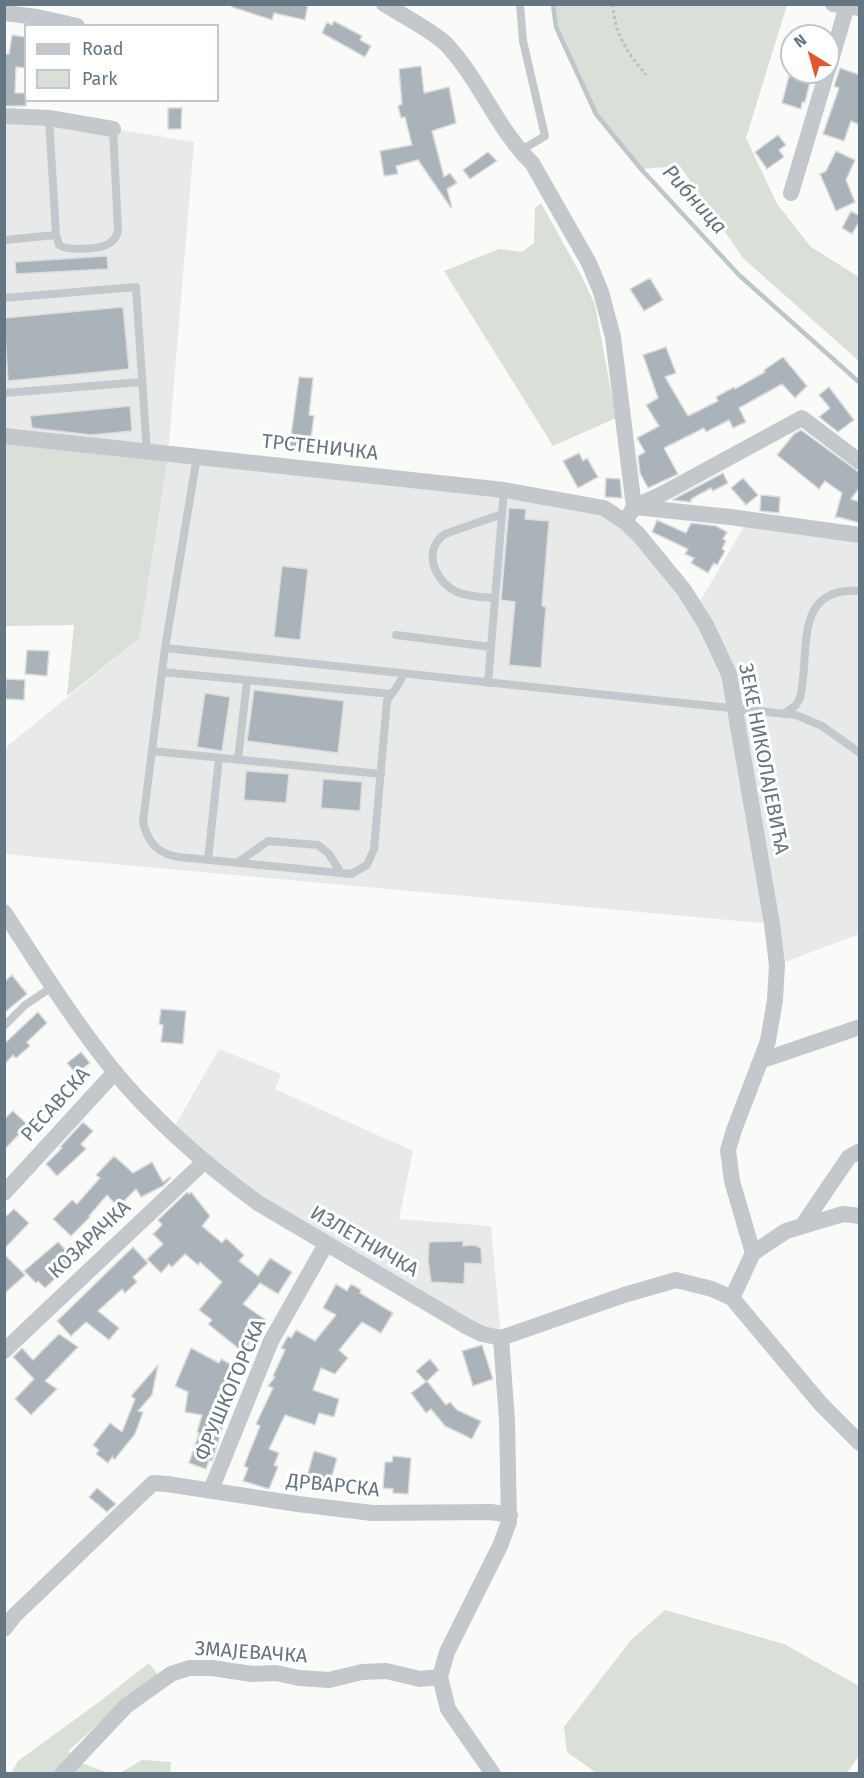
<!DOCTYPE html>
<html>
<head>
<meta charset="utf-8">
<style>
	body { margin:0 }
	#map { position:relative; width:864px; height:1778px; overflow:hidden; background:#fafaf8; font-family:"Fira Sans",sans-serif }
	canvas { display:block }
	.frame { position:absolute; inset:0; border:6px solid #657683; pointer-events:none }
	.legend { position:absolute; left:24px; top:24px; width:195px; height:78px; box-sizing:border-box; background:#fff; border:2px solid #c1c8cd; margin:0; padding:8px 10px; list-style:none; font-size:18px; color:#657683 }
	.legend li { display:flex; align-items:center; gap:12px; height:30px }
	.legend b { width:30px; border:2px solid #c1c8cd }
	.north { position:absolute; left:780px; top:24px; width:60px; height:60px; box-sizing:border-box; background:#fff; border:2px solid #c1c8cd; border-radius:50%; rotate:323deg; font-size:16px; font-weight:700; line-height:24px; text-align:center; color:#657683 }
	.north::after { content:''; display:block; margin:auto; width:21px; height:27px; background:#e4572e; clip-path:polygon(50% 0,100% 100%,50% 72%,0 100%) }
</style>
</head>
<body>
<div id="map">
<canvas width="864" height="1778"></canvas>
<div class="frame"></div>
<ul class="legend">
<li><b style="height:8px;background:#c3c8cc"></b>Road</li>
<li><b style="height:16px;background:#dadfd7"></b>Park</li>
</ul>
<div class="north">N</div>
</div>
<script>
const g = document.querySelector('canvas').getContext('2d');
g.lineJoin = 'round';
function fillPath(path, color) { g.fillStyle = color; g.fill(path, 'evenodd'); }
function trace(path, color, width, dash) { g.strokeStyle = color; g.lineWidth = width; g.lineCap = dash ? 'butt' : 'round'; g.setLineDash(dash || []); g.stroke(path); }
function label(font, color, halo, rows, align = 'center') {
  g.font = font + ' "Fira Sans",sans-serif'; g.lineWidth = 6; g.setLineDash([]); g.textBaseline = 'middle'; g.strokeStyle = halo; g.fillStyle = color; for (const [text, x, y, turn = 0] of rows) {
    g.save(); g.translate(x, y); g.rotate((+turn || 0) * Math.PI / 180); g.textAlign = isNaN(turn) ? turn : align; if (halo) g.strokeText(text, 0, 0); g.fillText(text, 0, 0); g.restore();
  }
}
const built = new Path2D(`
	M5,117L49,118L194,142L168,455L604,508L696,608L748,520L859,539V934L777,965L772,924L5,854V748L139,639L5,436Z
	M219,1049L281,1074L275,1089L413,1151L399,1219L491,1226L501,1338L326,1244L172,1131Z`);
const green = new Path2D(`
	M553,5H787L746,138L777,204L811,247L859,277V361L743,258L680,166L641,169L596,114L556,27Z
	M541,203L582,277L595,305L616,418L553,446L444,271L499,249L522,252L534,243L535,208Z
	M4,436L168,455L139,639L67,696L74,625L5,626Z
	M665,1610L784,1644L859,1686V1756L846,1774H598L567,1752L564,1727L631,1640Z
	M149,1663L162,1680L135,1691L68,1751L81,1763L109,1773L11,1774L18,1761L99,1702Z
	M142,1760L171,1762L170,1773H120Z`);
const stream = new Path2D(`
	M553,4L556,27L596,114L641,169L739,275L860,383`);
const building = new Path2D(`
	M232,4H308L305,20L274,13L272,20L232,7Z
	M334,21L362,36L360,40L371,46L365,57L322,33L327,22L332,25Z
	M12,35L26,37V68L16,67L15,93H26V106H4V54H9Z
	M421,66L424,93L449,87L456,123L432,131L444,177L450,173L457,183L447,189L452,207L451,208L418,160L396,166L398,174L384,176L380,151L412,145L405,117L401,118L398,106L402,104L399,69Z
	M840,68L860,75V125L851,121L844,141L823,134L839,88L834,86Z
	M793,72H816L814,79L811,78L805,102H802L801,109L782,103L789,76L792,77Z
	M168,108H182L181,129H168Z
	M778,135L786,145L779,150L784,157L767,169L755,152Z
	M836,151L855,160L846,180L855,202L836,211L820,174L826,171Z
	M488,152L497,161L470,179L463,170Z
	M851,211L860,216V220L852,234L842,228Z
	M107,256L108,269L16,274L15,262Z
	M650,278L663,300L644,311L630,289Z
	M123,307L129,369L8,381L4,318Z
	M666,347L676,373L665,377L688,416L718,401L716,397L734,387L735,389L765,372L764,370L783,357L807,386L795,398L782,384L739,408L746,422L733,428L729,420L706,432L704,428L664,448L678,474L648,488L640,473L638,456L645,452L637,438L659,426L646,405L658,398L643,355Z
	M299,377L313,378L309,415L314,416L309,453L289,450Z
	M829,387L854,420L838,432L819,417L830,408L819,395Z
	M130,406L132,431L91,435L32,428L30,416Z
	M801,430L860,473V487L851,499L860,502V523L838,517L835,518L842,493L825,481L819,489L777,455L794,434Z
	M579,453L583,461L587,458L598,477L578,488L563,461Z
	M723,473L728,483L713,491L711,488L691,499V502L672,500Z
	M606,478L620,479L622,498L605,497Z
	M743,478L758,495L746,505L731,488Z
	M761,495L780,497L779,513L760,511Z
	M509,508L526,509L525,519L549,521L542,606L546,607L541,668L509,665L515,602L501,600Z
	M657,520L686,533L691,523L716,526L727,532L723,539L726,541L722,549L725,551L717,565L714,563L708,573L691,563L694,558L685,554L688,549L652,532Z
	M282,566L308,569L300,640L274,637Z
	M27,650L49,651L47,676L25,674Z
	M6,679L25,680L24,700L5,699Z
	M254,690L344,701L338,753L247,741Z
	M205,693L230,697L222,751L197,747Z
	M246,771L289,774L286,803L244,800Z
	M323,779L362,782L360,811L321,808Z
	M12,975L27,994L4,1013V982Z
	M161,1009L186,1011L183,1044L161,1042L163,1025L159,1024Z
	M38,1012L47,1023L27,1042L30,1046L16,1058L13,1055L4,1065V1044Z
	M81,1052L90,1063L76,1074L67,1063Z
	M13,1111L28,1125L4,1150V1119Z
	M83,1122L93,1131L81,1144L86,1149L57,1176L46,1164L62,1148L60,1147Z
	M114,1156L133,1173L152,1162L163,1182L170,1177L171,1178L163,1186L141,1197L136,1189L118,1207L107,1195L89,1216L90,1217L71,1236L53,1219L72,1200L77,1204L100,1178L96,1175Z
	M187,1192L189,1194L191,1192L210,1216L202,1226L222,1243L226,1238L244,1255L239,1261L258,1276L270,1258L292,1272L278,1294L260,1283L243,1304L266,1320L243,1352L208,1324L212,1320L199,1310L222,1282L200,1262L198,1265L185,1254L172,1267L169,1264L161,1273L147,1259L163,1244L153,1234L162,1225L158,1220Z
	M14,1209L29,1223L4,1249V1218Z
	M463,1241V1246L474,1245L481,1248L482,1264L465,1263L464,1284L431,1282L428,1260L429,1242Z
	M58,1242L73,1258L59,1271L61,1273L45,1288L38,1281L36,1283L24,1271Z
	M133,1247L148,1263L133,1277L137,1282L125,1293L122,1289L98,1311L119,1328L109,1340L86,1322L71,1336L57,1321Z
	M4,1254L25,1275L4,1294Z
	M336,1284L347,1291L351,1284L361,1290L360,1293L393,1313L381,1333L362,1322L339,1350L348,1358L335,1374L321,1368L313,1390L339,1399L334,1417L319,1413L315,1425L285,1415L269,1449L279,1453L274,1465L278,1467L269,1489L243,1481L248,1468L244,1466L260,1426L256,1424L273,1388L268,1386L275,1377L273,1376L285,1350L281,1348L288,1336L291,1338L296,1330L315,1341L336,1315L323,1308Z
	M59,1334L78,1347L45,1381L57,1389L31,1415L15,1399L34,1379L13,1357L22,1348L33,1360Z
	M482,1345L493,1379L473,1386L462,1351Z
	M191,1348L219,1363L221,1359L237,1368L217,1414L226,1417L212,1461L209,1460L206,1469L189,1463L199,1433L197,1432L202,1415L185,1412L188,1392L175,1386Z
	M430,1359L439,1370L426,1382L416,1371Z
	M158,1365L152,1395L138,1411L143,1412L135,1434L115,1459L112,1458L113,1456L108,1463L96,1454L99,1450L93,1445L110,1423L122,1432L135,1399L131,1396Z
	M427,1381L446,1405L450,1402L457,1410L481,1421L472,1439L445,1426L431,1409L426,1413L411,1393Z
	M314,1451L337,1458L329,1487L306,1480Z
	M393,1456L411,1458L408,1494L393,1493V1489L383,1488L385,1462H392Z
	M97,1488L116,1504L107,1512L89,1497Z`);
const path = new Path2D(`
	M613,4C614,34 628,53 646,75`);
const lane = new Path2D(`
	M520,4L523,41L545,136L520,151
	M56,235L59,245C68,251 103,250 111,242C116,239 117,235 118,230L113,129
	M4,240L56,235L49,118
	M4,298L136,287L147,453
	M4,393L142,382
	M197,457L165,648L796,715L822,726L860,753
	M495,598C483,597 469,597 457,592C434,581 422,550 445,534L502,514
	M396,635L491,647
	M165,648L143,822C148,843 158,854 179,857L341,873L351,874L367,865L374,849L387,701C392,691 401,685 403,674
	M162,672L247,680
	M488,683L504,490
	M784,714L796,705L800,698C811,654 791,586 860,591
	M152,751L381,774
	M238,760L247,680L391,694
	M208,860L219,758
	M237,863L268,841L318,845L329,854L341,873
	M4,1026L25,1005L52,987`);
const street = new Path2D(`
	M384,4C399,13 434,32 446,44C480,80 497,129 532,163L589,263L601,292L613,337L634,507L625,522
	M833,4L860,8
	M4,13L37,17L77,26
	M828,70L847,6
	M4,116L49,118L113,129
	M791,193L827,72
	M4,436L504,490L604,508L625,522L638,534L684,590L706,625L729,674L772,924L777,965L775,1000L768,1041L734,1130L728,1150L732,1181L753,1253L732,1298
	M634,507L664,493L802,418L860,462
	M635,507L730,517L860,535
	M4,912C39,966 73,1020 113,1070C154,1120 206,1165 258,1203L466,1326L482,1334L501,1338L624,1295L676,1280L712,1289L732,1298L820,1403L860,1443
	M763,1060L860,1027
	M4,1193L115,1072
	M802,1226L849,1157L860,1151
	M753,1253L786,1231L843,1214L860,1216
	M4,1351L205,1161
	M211,1490L271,1341L326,1244
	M4,1629L14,1616L153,1483L167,1484L298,1504L372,1513L491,1512L510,1515
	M62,1774L126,1706L171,1674L189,1668H212L252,1674L276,1673L299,1678L329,1680L362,1672L386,1671L420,1679L440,1677
	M493,1774L448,1709L440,1677L447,1652L500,1546L509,1522L507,1421L501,1338`);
const streetNames = [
	["ТРСТЕНИЧКА",320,448,6],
	["ЗЕКЕ НИКОЛАЈЕВИЋА",763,759,79],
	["РЕСАВСКА",56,1105,-48],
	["КОЗАРАЧКА",90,1240,-43],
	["ИЗЛЕТНИЧКА",364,1242,30],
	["ФРУШКОГОРСКА",231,1390,-67],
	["ДРВАРСКА",333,1486,6],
	["ЗМАЈЕВАЧКА",251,1653,4]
];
const waterNames = [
	["Рибница",694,200,48]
];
fillPath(built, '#e8e9e9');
fillPath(green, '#dadfd7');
trace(stream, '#bbc7cb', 4.5);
fillPath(building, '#aab3b9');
trace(building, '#dcdcda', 1.5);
trace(path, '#bbbfc2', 3, [3, 3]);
trace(lane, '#c3c8cc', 8);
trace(street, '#c3c8cc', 16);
label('20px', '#657683', '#fff', streetNames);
label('italic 21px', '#60757c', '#fff', waterNames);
</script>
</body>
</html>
